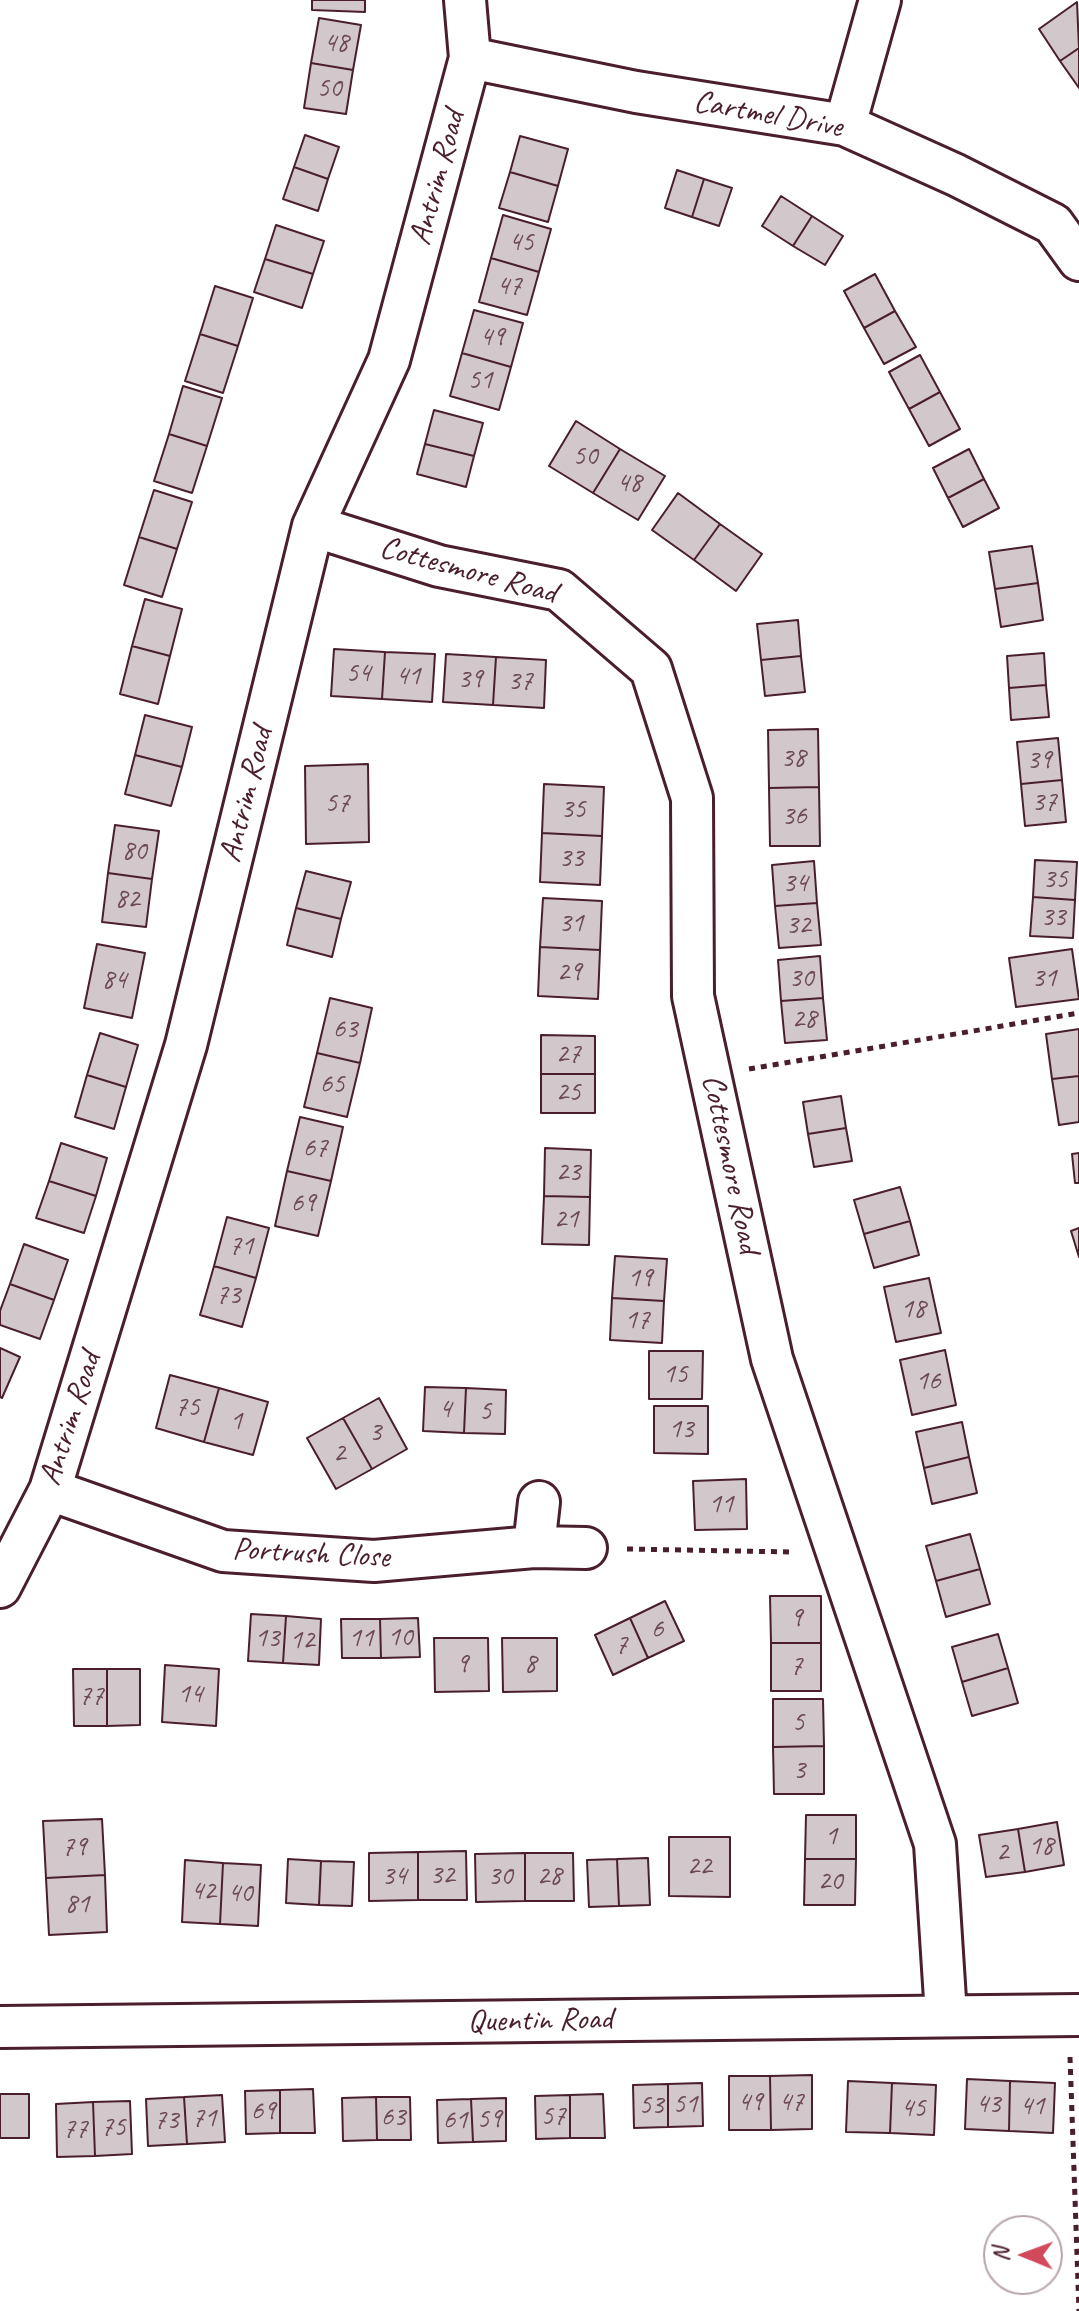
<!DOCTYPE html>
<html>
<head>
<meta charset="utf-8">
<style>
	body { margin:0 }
	#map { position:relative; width:1079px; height:2311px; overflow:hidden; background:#fff; font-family:Caveat,sans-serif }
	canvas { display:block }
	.north { position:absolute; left:983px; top:2215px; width:80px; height:80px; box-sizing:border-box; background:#fff; border:2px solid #b7a5aa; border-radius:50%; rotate:271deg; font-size:22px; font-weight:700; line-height:32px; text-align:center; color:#4a1f2b }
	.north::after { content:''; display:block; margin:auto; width:28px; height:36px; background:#d1495b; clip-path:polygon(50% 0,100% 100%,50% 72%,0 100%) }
</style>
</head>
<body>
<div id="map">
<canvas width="1079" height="2311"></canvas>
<div class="north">N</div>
</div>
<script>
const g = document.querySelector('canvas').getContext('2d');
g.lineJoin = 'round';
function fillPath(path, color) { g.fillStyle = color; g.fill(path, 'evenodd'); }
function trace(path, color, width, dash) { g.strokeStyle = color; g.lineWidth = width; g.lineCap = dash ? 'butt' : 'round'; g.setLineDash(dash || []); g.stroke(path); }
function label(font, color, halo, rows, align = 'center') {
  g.font = font + ' Caveat,sans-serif'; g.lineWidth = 6; g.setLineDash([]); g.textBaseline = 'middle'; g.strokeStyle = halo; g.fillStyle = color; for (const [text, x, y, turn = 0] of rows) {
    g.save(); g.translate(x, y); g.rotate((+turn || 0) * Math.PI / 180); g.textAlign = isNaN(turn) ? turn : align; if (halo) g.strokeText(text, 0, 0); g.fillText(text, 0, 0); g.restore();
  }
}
const building = new Path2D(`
	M312,0H365V12L312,10Z
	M1077,2L1079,48L1060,61L1039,29Z
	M319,18L361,25L353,70L311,63Z
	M1079,48V88L1060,61Z
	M311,63L353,70L346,114L304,108Z
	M305,135L339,147L328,179L294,167Z
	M520,136L568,149L558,186L510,172Z
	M294,167L328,179L318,211L283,199Z
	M677,170L704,179L692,217L665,208Z
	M510,172L558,186L548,222L499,208Z
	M704,179L732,188L719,226L692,217Z
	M781,196L812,216L793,246L762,226Z
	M503,215L551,229L539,272L491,258Z
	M812,216L843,236L825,265L793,246Z
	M276,225L324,241L313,274L265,259Z
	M491,258L539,272L527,315L479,302Z
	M265,259L313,274L302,308L254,292Z
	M875,274L895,311L864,328L844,291Z
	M215,286L253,298L238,346L200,334Z
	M474,310L523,323L511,367L462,353Z
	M895,311L916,347L884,364L864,328Z
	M200,334L238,346L223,393L185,381Z
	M462,353L511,367L499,410L450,396Z
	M920,355L940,392L909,409L889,372Z
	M183,386L222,398L207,446L169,434Z
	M940,392L960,429L929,446L909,409Z
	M434,410L483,423L474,456L425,444Z
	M576,421L620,449L593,493L549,466Z
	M169,434L207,446L192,493L154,481Z
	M425,444L474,456L466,487L417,474Z
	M620,449L665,476L638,520L593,493Z
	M969,449L984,479L948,498L933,468Z
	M984,479L999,508L963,527L948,498Z
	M154,490L192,502L177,549L139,537Z
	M678,493L720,524L694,560L652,530Z
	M720,524L762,554L736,591L694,560Z
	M139,537L177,549L162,597L124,585Z
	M1032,546L1038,583L995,589L989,552Z
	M1038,583L1043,620L1001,627L995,589Z
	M145,599L182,609L170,656L132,646Z
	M798,620L801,656L761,660L757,624Z
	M132,646L170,656L158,704L120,694Z
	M334,649L385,652L382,699L331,696Z
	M385,652L435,654L432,702L382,699Z
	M1044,653L1046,685L1009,688L1007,656Z
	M446,654L496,657L493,705L443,702Z
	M801,656L805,692L765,696L761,660Z
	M496,657L546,660L544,708L493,705Z
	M1046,685L1049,717L1011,720L1009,688Z
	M145,715L192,727L182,767L135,755Z
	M818,729L819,787L769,788L768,730Z
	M1058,738L1062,780L1021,784L1017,742Z
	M135,755L182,767L171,806L125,794Z
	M368,764L369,842L306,844L305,766Z
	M1062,780L1066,822L1025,826L1021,784Z
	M544,784L604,787L602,836L542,833Z
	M819,787L820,846H770L769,788Z
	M115,825L159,831L152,879L108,873Z
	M542,833L602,836L600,885L540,882Z
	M1035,860L1077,862L1075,900L1033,897Z
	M814,861L817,903L775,906L772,865Z
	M306,871L351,882L341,919L296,908Z
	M108,873L152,879L146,927L102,922Z
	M1033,897L1075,900L1073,938L1030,936Z
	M543,898L602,901L600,950L540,947Z
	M817,903L821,945L779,948L775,906Z
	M296,908L341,919L332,957L287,945Z
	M97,944L145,953L132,1018L84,1008Z
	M540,947L600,950L598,999L538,996Z
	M1072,949L1079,999L1016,1007L1009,958Z
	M820,956L823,998L781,1001L778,960Z
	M330,998L372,1008L360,1063L317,1053Z
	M823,998L827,1040L785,1043L781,1001Z
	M1079,1029V1076L1052,1079L1046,1034Z
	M100,1033L138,1045L126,1087L87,1075Z
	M541,1035L595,1036V1074H541Z
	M317,1053L360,1063L347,1117L304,1107Z
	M541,1074H595V1113H541Z
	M87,1075L126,1087L114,1129L75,1117Z
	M1079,1076V1122L1059,1125L1052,1079Z
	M841,1096L846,1128L808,1134L803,1102Z
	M300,1117L343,1127L331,1181L287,1171Z
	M846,1128L852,1161L814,1167L808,1134Z
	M61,1143L107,1158L96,1196L49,1181Z
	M545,1148L591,1150L590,1197L544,1196Z
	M1079,1153V1183H1075L1072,1154Z
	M287,1171L331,1181L318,1236L275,1226Z
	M49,1181L96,1196L84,1233L36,1218Z
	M900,1187L910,1221L864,1234L854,1200Z
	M544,1196L590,1197L589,1245L542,1244Z
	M227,1217L269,1228L256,1278L214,1266Z
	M910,1221L919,1255L874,1268L864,1234Z
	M1079,1228V1257L1071,1231Z
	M24,1244L68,1260L54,1300L10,1284Z
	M615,1256L667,1259L664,1301L612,1298Z
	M214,1266L256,1278L242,1327L200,1315Z
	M929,1278L941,1333L896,1342L884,1287Z
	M10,1284L54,1300L40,1339L0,1325V1311Z
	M612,1298L664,1301L662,1343L610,1340Z
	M0,1348L20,1357L2,1398L0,1397Z
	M945,1350L956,1405L912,1415L900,1360Z
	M649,1351H703L702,1399H649Z
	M170,1375L219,1388L204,1442L156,1428Z
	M425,1387L466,1388L464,1433L423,1431Z
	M219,1388L268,1402L253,1455L204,1442Z
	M466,1388L506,1390L505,1434L464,1433Z
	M379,1398L407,1449L372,1469L343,1418Z
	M654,1406H708V1454L654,1453Z
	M343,1418L372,1469L336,1489L307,1438Z
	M962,1422L969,1457L924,1468L916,1432Z
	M969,1457L977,1493L932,1504L924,1468Z
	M746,1479L747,1529L695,1530L693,1481Z
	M970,1534L980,1569L936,1581L926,1546Z
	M980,1569L990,1604L946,1617L936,1581Z
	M770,1596H821V1643H771Z
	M665,1601L684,1641L648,1658L630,1618Z
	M251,1614L286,1616L283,1663L248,1661Z
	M286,1616L321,1619L319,1665L283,1663Z
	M418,1618L420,1657L381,1658L380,1619Z
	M630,1618L648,1658L613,1675L595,1635Z
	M341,1619H380L381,1658H342Z
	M998,1634L1008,1668L962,1682L952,1647Z
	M434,1638H488L489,1691L435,1692Z
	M502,1638H557V1691L503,1692Z
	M771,1643H821V1691H771Z
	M165,1665L219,1669L216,1726L162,1722Z
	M1008,1668L1018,1703L972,1716L962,1682Z
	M73,1669H107V1726H74Z
	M107,1669H140V1725L107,1726Z
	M773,1699H823L824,1746L773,1747Z
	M824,1746V1794H774L773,1747Z
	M806,1815H856V1859H805Z
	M102,1819L105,1875L46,1878L43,1821Z
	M1057,1822L1064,1865L1025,1872L1018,1829Z
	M1018,1829L1025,1872L986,1877L979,1835Z
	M669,1837H730V1897L669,1896Z
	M466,1851L467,1900H418V1852Z
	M418,1852V1900L369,1901V1853Z
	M525,1853H573L574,1901H525Z
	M525,1853V1901L476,1902L475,1854Z
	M648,1858L650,1905L619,1906L617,1859Z
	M288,1859L321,1861L319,1905L286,1903Z
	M617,1859L619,1906L589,1907L587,1860Z
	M805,1859H856L855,1905H804Z
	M185,1860L223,1863L220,1924L182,1922Z
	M321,1861L354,1862L352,1906L319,1905Z
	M223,1863L261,1865L258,1926L220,1924Z
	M105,1875L107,1932L49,1935L46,1878Z
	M812,2075V2129L771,2130L770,2076Z
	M729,2076H770L771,2130H729Z
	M967,2079L1010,2081L1009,2131L965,2129Z
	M848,2081L892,2083L890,2133L846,2132Z
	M1010,2081L1055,2083L1053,2133L1009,2131Z
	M702,2083L703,2126L668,2127V2084Z
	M892,2083L936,2085L934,2135L890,2133Z
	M668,2084V2127L634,2128L633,2085Z
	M313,2089L315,2133H280V2090Z
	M280,2090V2133L246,2134L245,2091Z
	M0,2094H29V2138H0Z
	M603,2094L605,2138H570V2095Z
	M222,2095L225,2142L187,2144L184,2097Z
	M570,2095V2138L536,2139L535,2096Z
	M184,2097L187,2144L148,2146L146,2099Z
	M376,2097H410L411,2140H377Z
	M376,2097L377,2140L343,2141L342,2098Z
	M506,2098V2141L473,2142L471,2099Z
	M471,2099L473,2142L438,2143L437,2100Z
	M130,2101L132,2154L95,2156L93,2102Z
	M93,2102L95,2156L57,2157L56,2104Z`);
const path = new Path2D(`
	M749,1069L1079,1013
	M627,1549L792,1552
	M1070,2057L1079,2311`);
const street = new Path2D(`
	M470,58L636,92L845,125L956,175L1053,224L1079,260
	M845,125L880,0
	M313,526L439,566L559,590L651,669L692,798L693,996L772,1359L935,1844L946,2015
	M50,1490L223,1551L374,1561L534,1547L539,1502
	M534,1547L586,1548
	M0,1587L50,1490L186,1045L313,526L389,360L470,58L465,0
	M0,2027L1079,2015`);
const numberNames = [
	["48",336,44],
	["50",329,89],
	["45",521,243],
	["47",509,287],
	["49",492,338],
	["51",480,381],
	["50",585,457],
	["48",629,484],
	["54",358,674],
	["41",408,677],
	["39",470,680],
	["37",520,682],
	["38",793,759],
	["39",1039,761],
	["37",1044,803],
	["57",337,804],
	["35",573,810],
	["36",794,817],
	["80",134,852],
	["33",571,859],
	["35",1055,880],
	["34",795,884],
	["82",127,900],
	["33",1053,918],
	["31",571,924],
	["32",798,926],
	["29",569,973],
	["30",801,979],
	["31",1044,979],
	["84",114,981],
	["28",804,1020],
	["63",345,1030],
	["27",568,1055],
	["65",332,1085],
	["25",568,1093],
	["67",315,1149],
	["23",568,1173],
	["69",303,1204],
	["21",566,1220],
	["71",241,1247],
	["19",640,1279],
	["73",228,1296],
	["18",913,1310],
	["17",637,1321],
	["15",675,1375],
	["16",928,1382],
	["75",187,1408],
	["4",445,1410],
	["5",485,1412],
	["1",236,1422],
	["13",681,1430],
	["3",375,1433],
	["2",339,1454],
	["11",721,1505],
	["9",796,1619],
	["6",657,1630],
	["10",400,1638],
	["13",267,1639],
	["11",361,1639],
	["12",302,1641],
	["7",621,1646],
	["9",462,1665],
	["8",530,1665],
	["7",796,1667],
	["14",190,1695],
	["77",91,1697],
	["5",798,1723],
	["3",799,1771],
	["1",831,1837],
	["18",1041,1847],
	["79",74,1848],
	["2",1002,1853],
	["22",699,1867],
	["32",442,1876],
	["34",394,1877],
	["30",500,1877],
	["28",549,1877],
	["20",830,1882],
	["42",203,1892],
	["40",240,1894],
	["81",77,1905],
	["49",750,2103],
	["47",791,2103],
	["51",685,2105],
	["43",988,2105],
	["53",651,2106],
	["41",1032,2107],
	["45",913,2109],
	["69",263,2112],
	["57",553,2117],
	["63",393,2118],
	["71",204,2119],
	["59",489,2120],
	["73",166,2121],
	["61",455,2121],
	["75",113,2128],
	["77",75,2130]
];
const streetNames = [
	["Cartmel Drive",768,115,10],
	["Antrim Road",438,178,-75],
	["Cottesmore Road",468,571,15],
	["Antrim Road",247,795,-76],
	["Cottesmore Road",730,1164,78],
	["Antrim Road",71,1419,-72],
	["Portrush Close",311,1554,3],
	["Quentin Road",540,2021,-1]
];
fillPath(building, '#d2c7cb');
trace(building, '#4a1f2b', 2);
trace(street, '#4a1f2b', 46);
trace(path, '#4a1f2b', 5, [6, 6]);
trace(street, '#fff', 40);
label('28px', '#6c4953', null, numberNames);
label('32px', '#4a1f2b', '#fff', streetNames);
</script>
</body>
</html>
